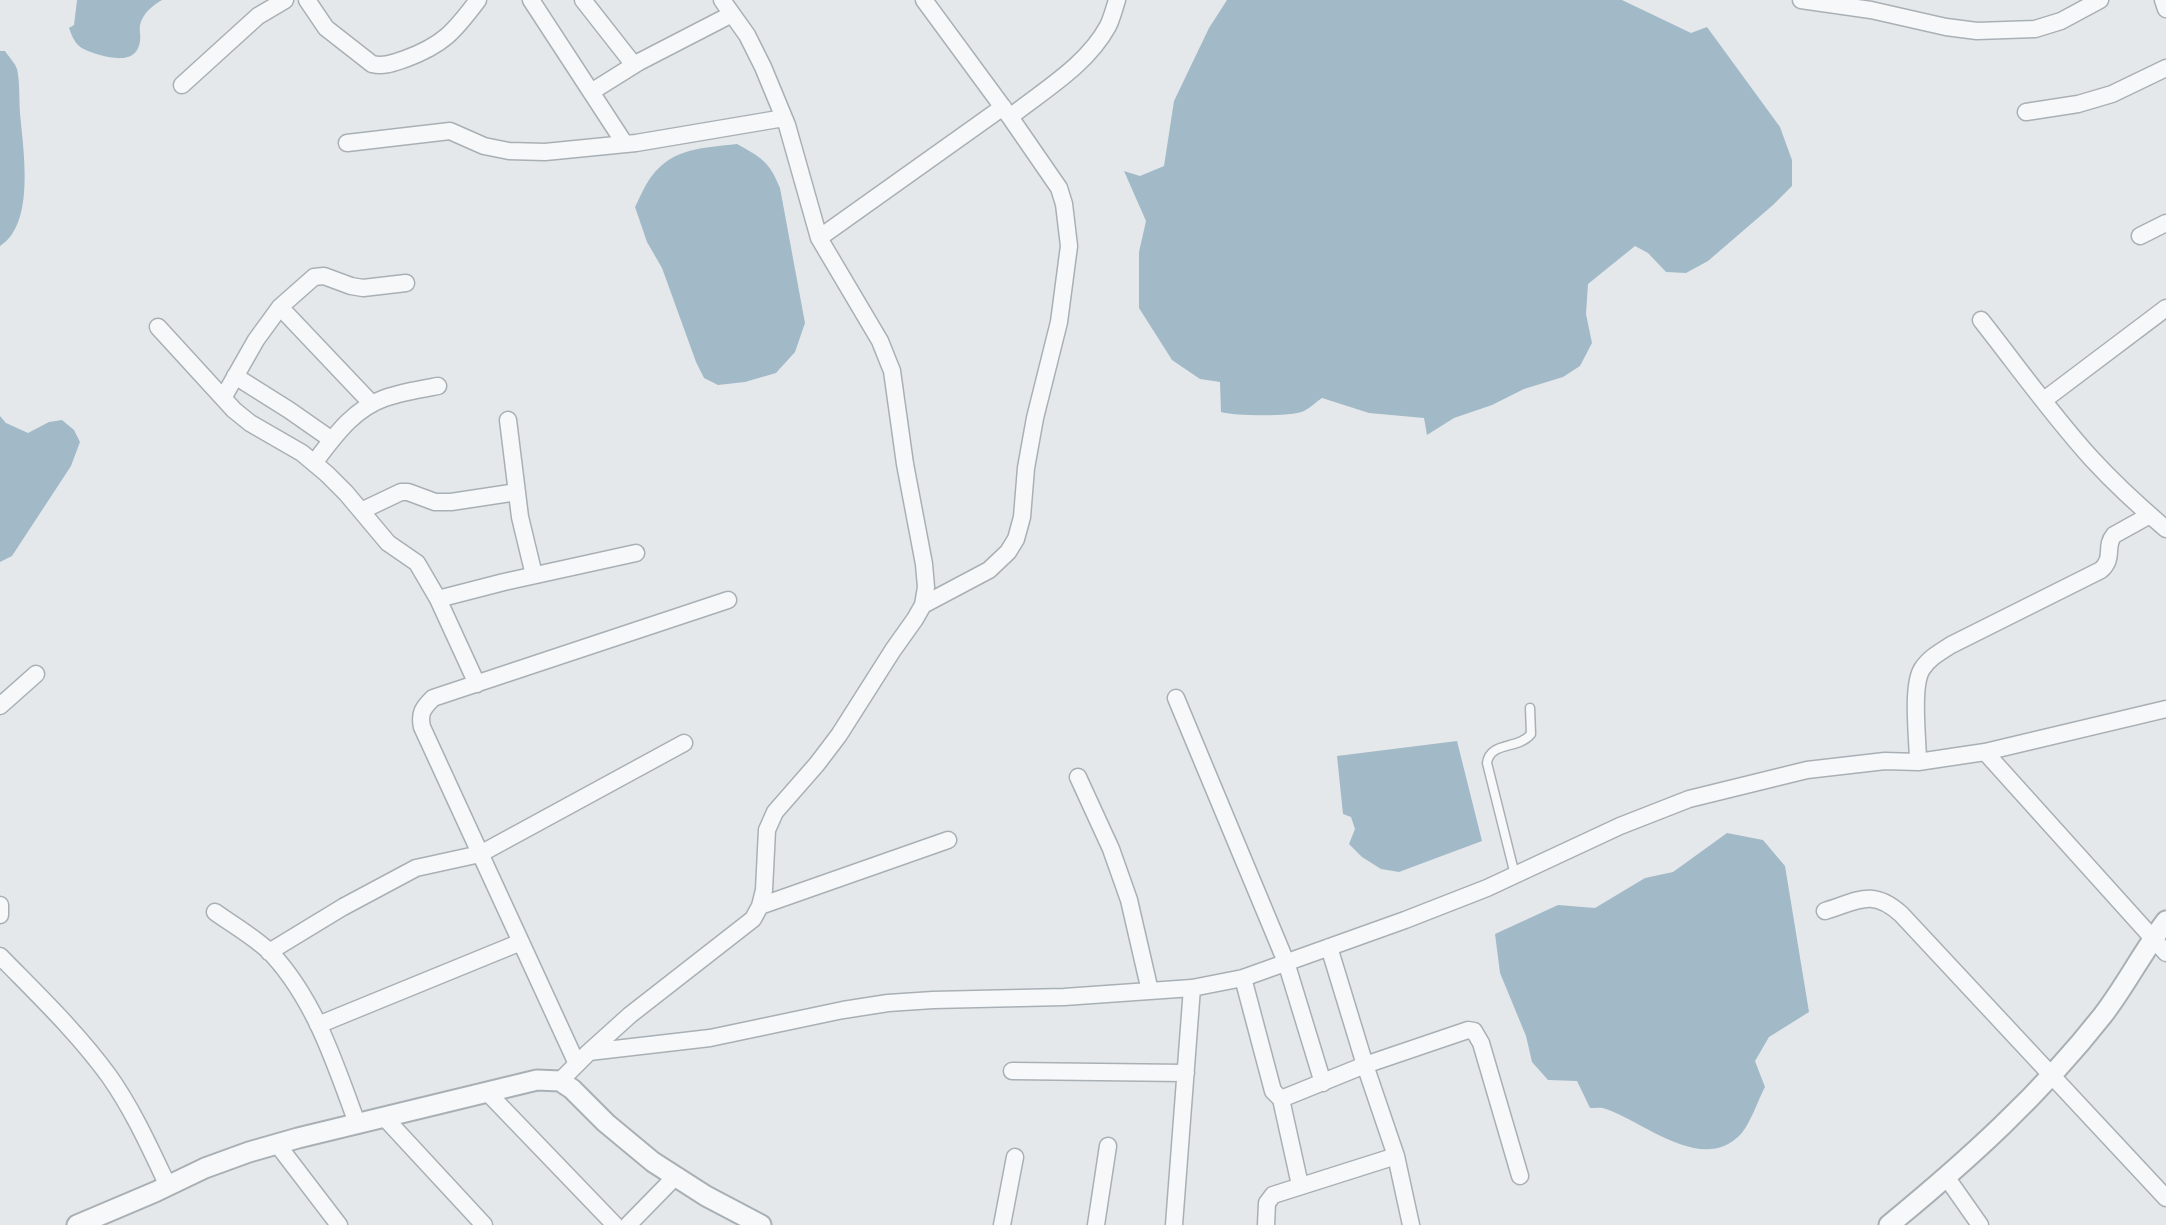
<!DOCTYPE html>
<html>
<head>
<meta charset="utf-8">
<style>
	body { margin:0 }
	canvas { display:block; background:#e4e8eb }
</style>
</head>
<body>
<canvas width="2166" height="1225"></canvas>
<script>
const g = document.querySelector('canvas').getContext('2d');
g.lineJoin = 'round';
function fillPath(path, color) { g.fillStyle = color; g.fill(path, 'evenodd'); }
function trace(path, color, width, dash) { g.strokeStyle = color; g.lineWidth = width; g.lineCap = dash ? 'butt' : 'round'; g.setLineDash(dash || []); g.stroke(path); }
const water = new Path2D(`
	M77,0H162C152,6 143,13 140,25C139,30 141,36 140,41C137,63 116,59 100,55C81,49 76,48 69,28L74,25Z
	M1227,0H1622L1691,33L1707,27L1780,127L1792,160V186L1773,205L1708,261L1686,273L1666,272L1648,253L1635,246L1588,284L1586,314L1592,343L1580,366L1563,377L1524,389L1492,405L1454,418L1427,435L1424,418L1369,413L1322,398C1316,402 1310,408 1304,411C1292,417 1234,416 1221,412L1220,382L1200,379L1172,360L1139,308V252L1146,221L1124,171L1140,176L1164,166L1174,101L1209,28Z
	M0,51H5C9,57 15,63 17,69C20,82 19,99 20,113C23,148 36,224 0,246Z
	M737,144C762,158 769,161 780,188L805,323L795,352L776,373L745,382L718,385L704,378L696,362L662,268L647,242L635,207C640,197 645,185 651,177C673,147 704,148 737,144Z
	M0,416L6,423L28,433L49,422L62,420L74,430L80,442L71,466L12,556L0,562Z
	M1457,741L1482,841L1399,872L1381,869L1362,857L1349,844L1355,829L1351,817L1343,814L1337,756Z
	M1727,833L1763,840L1785,866L1809,1012L1769,1037L1755,1061L1765,1087C1758,1100 1750,1125 1740,1135C1702,1174 1644,1122 1606,1109C1602,1107 1595,1108 1590,1108L1577,1081L1548,1080L1532,1062L1526,1036L1500,973L1495,934L1558,905L1595,908L1645,878L1673,872Z`);
const service = new Path2D(`
	M1515,875L1487,763C1490,741 1518,750 1531,734L1530,708`);
const minor = new Path2D(`
	M307,0L326,28L372,64C384,67 393,63 405,59C443,45 454,32 478,0
	M531,0L625,144
	M583,0L634,65
	M1801,0L1871,10L1946,27L1977,31L2035,29L2061,21L2100,0
	M2163,0L2166,9
	M182,85L258,16L285,0
	M591,92L639,62L732,14
	M2026,112L2078,104L2112,94L2166,68
	M1010,117C1044,90 1087,65 1108,26C1112,18 1114,9 1117,0
	M347,143L450,131L484,146L509,151L545,152L636,143L784,118
	M2140,236L2166,223
	M819,238L1003,107
	M280,307L372,404
	M1981,320C2018,367 2052,415 2092,459C2115,484 2140,507 2166,529
	M158,327L234,410L250,423L302,453L327,474L346,493L388,543L417,563L438,599L477,684
	M235,376L289,410L332,440
	M223,398L256,340L280,307L314,277L324,276L351,286L363,288L406,283
	M2044,400L2166,308
	M508,420L520,517L534,575
	M314,463C334,437 353,409 385,398C402,392 421,389 438,386
	M361,511L401,492H408L435,502H451L517,492
	M438,599L504,582L636,553
	M923,605L989,570L1008,552L1016,539L1022,517L1026,468L1035,418L1059,322L1069,246L1064,204L1059,188L1010,117L924,0
	M1176,698L1286,962L1323,1083
	M0,706L36,674
	M1985,752L2166,953
	M1918,762C1918,741 1911,686 1922,669C1929,658 1940,652 1951,645L2101,570C2115,557 2104,547 2114,535L2150,515
	M1078,777L1111,849L1129,900L1150,991
	M0,905V915
	M760,906L948,840
	M1825,911C1858,901 1872,888 1901,914L2166,1198
	M215,912C233,925 256,938 272,954C316,1002 335,1064 357,1123
	M1329,947L1365,1065L1396,1156L1411,1225
	M269,952L343,907L416,868L480,854L684,743
	M0,956C38,995 77,1032 109,1076C133,1110 150,1148 168,1186
	M1243,978L1273,1091L1281,1099L1365,1065L1468,1030L1474,1031L1481,1043L1520,1176
	M318,1025L521,942
	M589,1052L630,1015L753,919L760,906L764,890L767,830L775,812L817,764L839,735L893,650L915,619L923,605L926,587L924,564L905,464L892,371L880,341L819,238L787,125L763,67L747,35L722,0
	M577,1064L422,727C419,713 423,708 433,698L728,600
	M1012,1071L1186,1073
	M560,1081L589,1052L710,1038L843,1010L888,1003L933,1000L1064,997L1192,988L1243,978L1405,920L1487,888L1620,826L1689,799L1807,770L1885,761L1918,762L1985,752L2166,709
	M487,1092L615,1225
	M1281,1099L1300,1185
	M384,1117L484,1225
	M277,1144L339,1225
	M1947,1178L1980,1225
	M628,1225L675,1177
	M1002,1225L1015,1157
	M1096,1225L1108,1146
	M1174,1225L1192,988
	M1266,1225L1267,1203L1273,1195L1396,1156`);
const tertiary = new Path2D(`
	M77,1225L155,1192L205,1168L249,1152L298,1138L537,1080L560,1081L572,1089L606,1123L653,1162L706,1196L761,1225
	M1889,1225C1967,1161 2041,1094 2103,1015C2126,985 2143,951 2166,921`);
fillPath(water, '#a2bac8');
trace(service, '#a9b0b5', 11);
trace(minor, '#a9b0b5', 19);
trace(tertiary, '#a9b0b5', 23);
trace(service, '#f7f8f9', 8);
trace(minor, '#f7f8f9', 16);
trace(tertiary, '#f7f8f9', 19);
</script>
</body>
</html>
